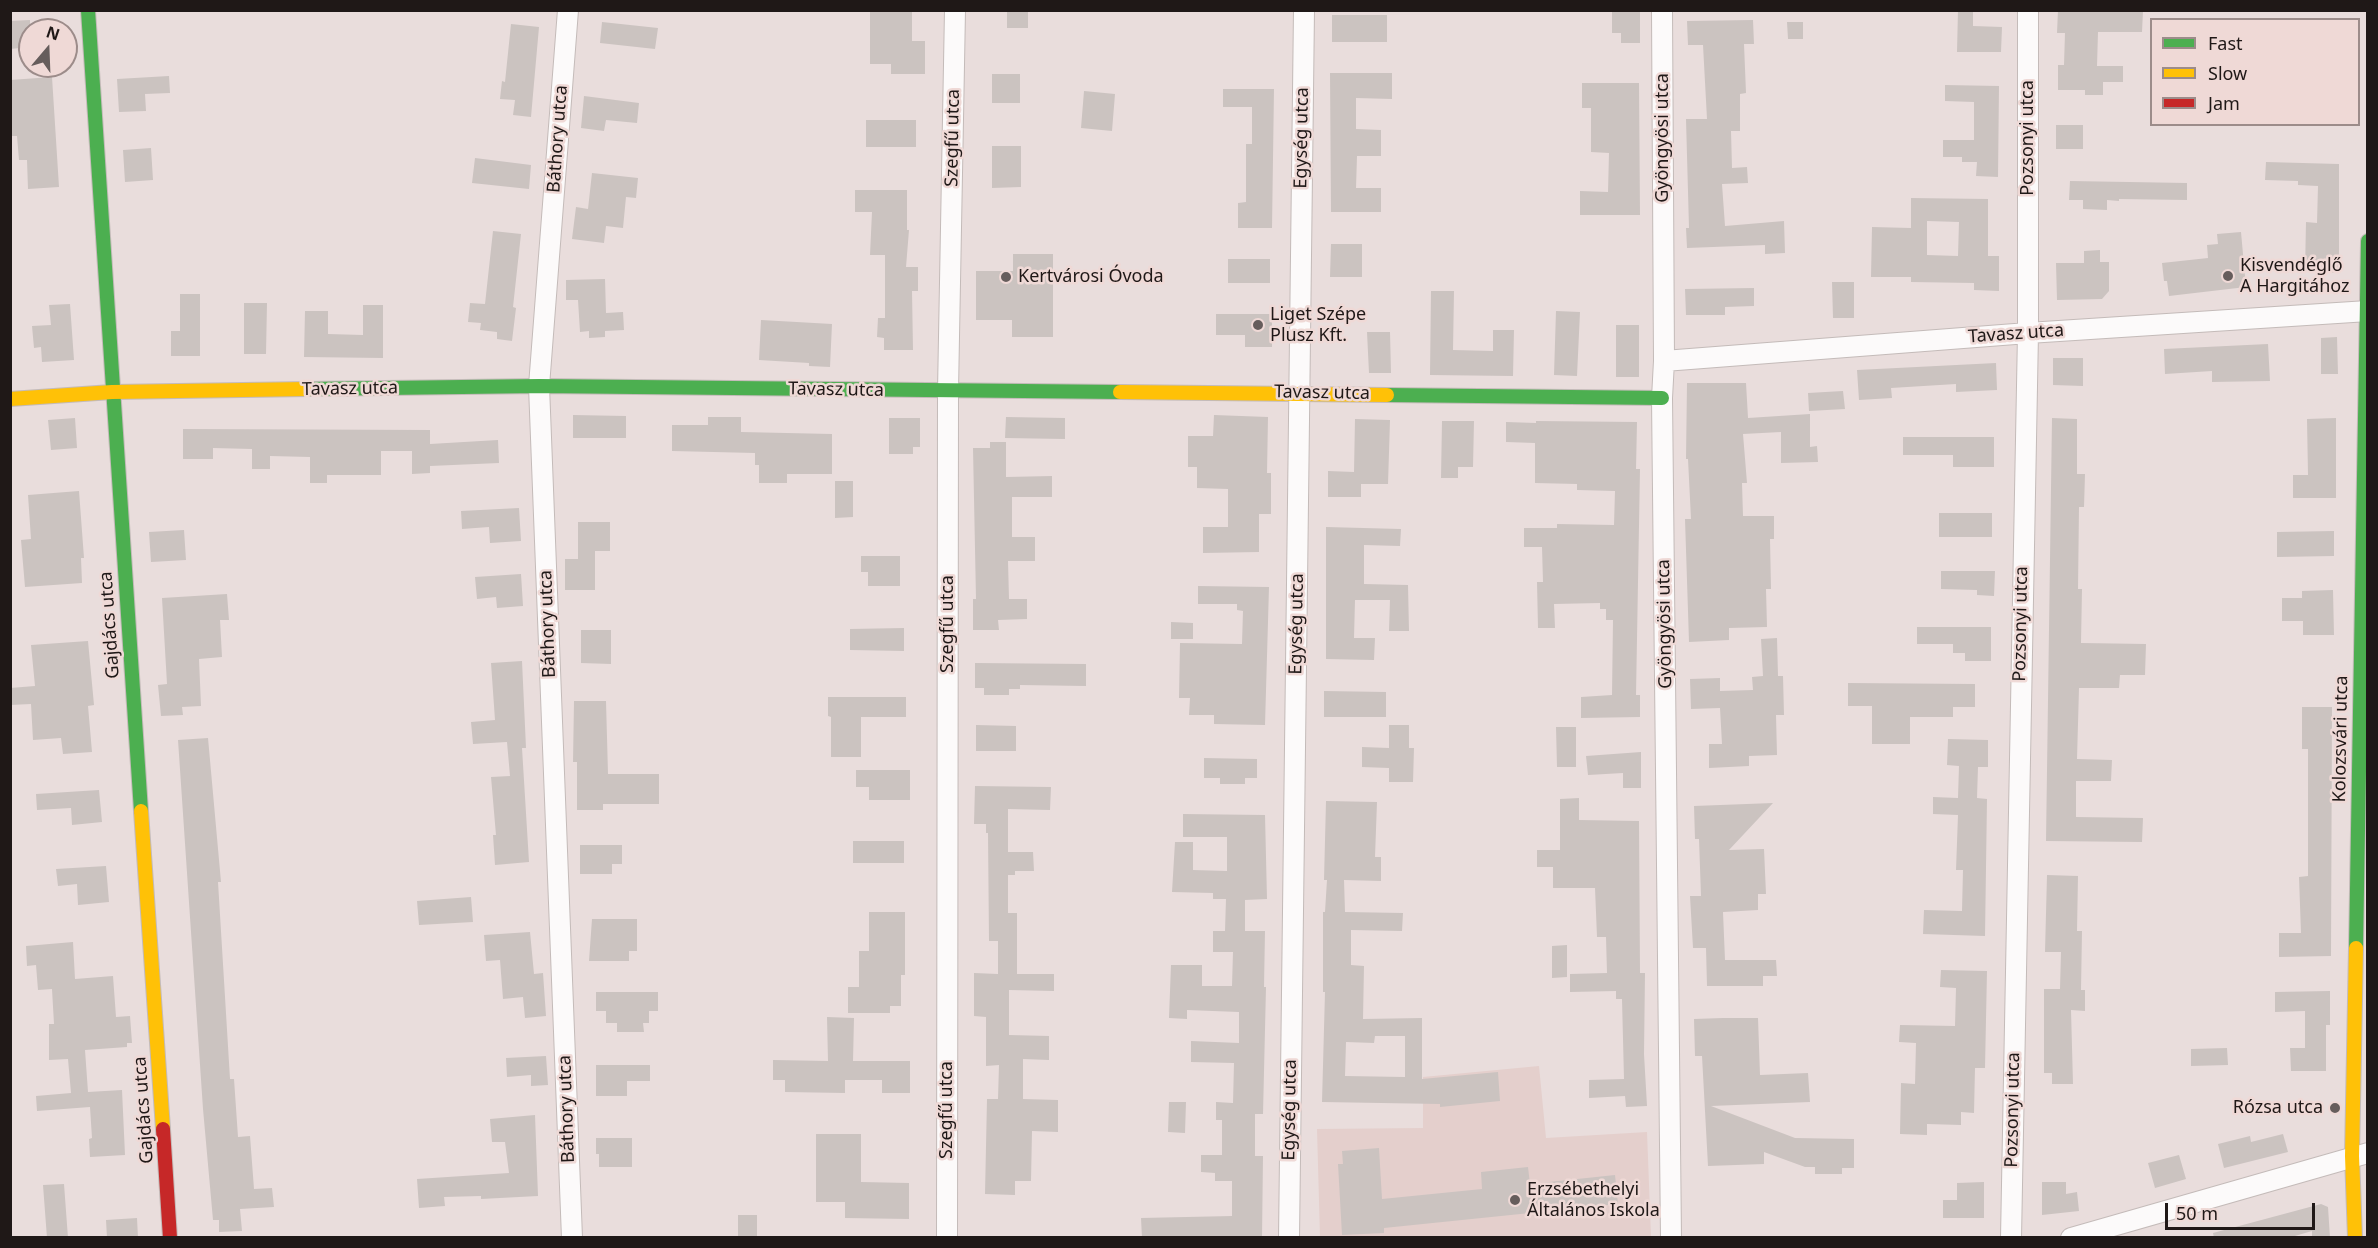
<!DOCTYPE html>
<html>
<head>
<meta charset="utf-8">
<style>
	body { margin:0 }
	#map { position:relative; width:2378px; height:1248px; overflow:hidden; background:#e9dddc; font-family:"Noto Sans",sans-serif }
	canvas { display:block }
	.frame { position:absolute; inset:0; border:12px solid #1f1817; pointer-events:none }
	.legend { position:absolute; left:2150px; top:18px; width:210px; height:108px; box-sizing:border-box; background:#efd9d6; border:2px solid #9c8c8a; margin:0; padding:8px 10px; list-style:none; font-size:18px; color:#1f1817 }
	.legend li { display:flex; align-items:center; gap:12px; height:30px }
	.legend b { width:30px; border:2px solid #9c8c8a }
	.north { position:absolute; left:18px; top:18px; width:60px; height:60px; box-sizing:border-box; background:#efd9d6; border:2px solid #9c8c8a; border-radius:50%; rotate:19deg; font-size:16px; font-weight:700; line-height:24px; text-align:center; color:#1f1817 }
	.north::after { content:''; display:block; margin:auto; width:21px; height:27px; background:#665d5c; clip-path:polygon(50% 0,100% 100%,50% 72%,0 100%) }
	.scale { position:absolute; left:2165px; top:1203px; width:150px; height:27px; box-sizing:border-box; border:3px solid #1f1817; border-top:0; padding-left:8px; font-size:18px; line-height:21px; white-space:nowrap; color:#1f1817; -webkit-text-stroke:4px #efd9d6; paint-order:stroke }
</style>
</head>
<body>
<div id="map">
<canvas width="2378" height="1248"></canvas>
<div class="frame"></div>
<ul class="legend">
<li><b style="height:8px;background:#4caf50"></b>Fast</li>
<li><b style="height:8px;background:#ffc107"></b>Slow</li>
<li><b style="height:8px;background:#c62828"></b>Jam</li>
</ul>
<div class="north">N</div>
<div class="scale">50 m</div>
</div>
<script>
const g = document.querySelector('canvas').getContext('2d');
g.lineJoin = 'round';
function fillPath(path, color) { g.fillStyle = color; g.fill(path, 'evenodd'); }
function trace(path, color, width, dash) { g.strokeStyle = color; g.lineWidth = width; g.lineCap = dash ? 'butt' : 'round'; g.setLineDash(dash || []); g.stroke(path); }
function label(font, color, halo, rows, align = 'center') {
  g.font = font + ' "Noto Sans",sans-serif'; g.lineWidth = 5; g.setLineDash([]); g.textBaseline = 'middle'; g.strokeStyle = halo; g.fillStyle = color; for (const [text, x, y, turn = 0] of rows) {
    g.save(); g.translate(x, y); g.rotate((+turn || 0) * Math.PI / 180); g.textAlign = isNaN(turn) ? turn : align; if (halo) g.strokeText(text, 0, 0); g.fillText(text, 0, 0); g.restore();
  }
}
const built = new Path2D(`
	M1539,1066L1546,1138L1647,1132L1651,1237H1320L1317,1129L1423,1128V1077Z`);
const building = new Path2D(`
	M870,10H912V41H925V74H891V64H870Z
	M1007,10H1028V28H1007Z
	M1958,10H1973V26L2002,27L2001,52H1957Z
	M2058,10L2143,11L2142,32H2098L2097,66H2123V82H2103V95H2085V90H2058V65H2064L2065,33H2057Z
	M1612,11H1640V43H1621V33H1612Z
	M1332,15H1387V42H1332Z
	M30,20V47L10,49V21Z
	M1753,20L1754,44H1744L1746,93L1740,94V131H1731L1732,168L1747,167L1748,183L1722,184L1725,226L1784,221L1785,253L1765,254V245L1687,248L1686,228H1689L1686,119H1707L1703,45H1688L1687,21Z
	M602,22L658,28L655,49L600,43Z
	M1787,22H1803V39H1788Z
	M511,24L539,27L531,117L513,115L515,100L500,99L502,81L505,82Z
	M1330,73H1392V99L1356,98V129L1381,130V156H1357L1356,188H1381V212H1331Z
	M992,74H1020V103H992Z
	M169,76L170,93L145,94L146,111L119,112L117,79Z
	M52,77L59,187L28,189L27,160H19L17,136H10V80Z
	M1582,83H1639L1640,215H1580V191L1608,192L1609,153L1591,152V108H1582Z
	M1945,85L1999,86L1998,177L1976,176L1977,162H1962V157H1943V140H1974V102L1945,101Z
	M1223,89H1274L1272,228H1238V203L1246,202V144H1252V107H1223Z
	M1084,91L1115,94L1112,131L1081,128Z
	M584,96L639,103L637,123L606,120L604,131L581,128Z
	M866,120H916V147H866Z
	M2056,125H2083V149H2056Z
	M992,146H1021V187L992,188Z
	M151,148L153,180L125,182L123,150Z
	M475,158L531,165L529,189L472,183Z
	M2266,162L2339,164V273L2305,271L2306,222L2317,223L2318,186L2298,185V181L2265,180Z
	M592,173L638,178L636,198L626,197L623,228L606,226L604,243L572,239L576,207L588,209Z
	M2070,181L2187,183V200L2119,199V201L2107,200V210L2083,209V200H2069Z
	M855,190H907V230H909L906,267H918V291H912L913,350H884V338L877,337L878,318H885V255H870L872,212H855Z
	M1911,198L1988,199V256H1999V291L1974,290V283L1911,282V277H1871L1872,227L1911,228ZM1927,221L1959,222L1958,256L1927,255Z
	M493,231L521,234L513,307L516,308L512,341L497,339V332L480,330L481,323L468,322L470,303L485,304Z
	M2241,232L2246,287L2169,296L2167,281H2164L2162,263L2208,258L2207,245L2218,244L2217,234Z
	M1331,244H1362V277H1330Z
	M2100,250V262H2109V291L2102,299L2057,300L2056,263H2084V251Z
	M1013,254H1053V337H1012V320H976V271H1013Z
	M1228,259H1270V283H1228Z
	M605,279L606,313L623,312L624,330L605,331V337L589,338V331L580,332L578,300H566V280Z
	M1832,282H1854V318H1833Z
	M1754,288V306L1725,307V315H1686L1685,289Z
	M1431,291H1454L1453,350L1493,351V330H1514L1513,376L1430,375Z
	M180,294H200V356H171V331H180Z
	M244,303H267L266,354H244Z
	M70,304L74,360L42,362L41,347L34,348L32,326L51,325L49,305Z
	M363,305H383V358L304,357L305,311H328V334L363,335Z
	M1556,311L1580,312L1577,376L1554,375Z
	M1216,314H1272V347H1245V335H1216Z
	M761,320L832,324L830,367L809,366V363L759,360Z
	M1616,325H1639V377H1616Z
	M1367,332H1390L1391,373H1369Z
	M2337,337L2338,374H2321V338Z
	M2268,344L2270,381L2212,382V371L2165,374L2164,349Z
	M2053,358H2083V386L2053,385Z
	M1996,363L1997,390L1956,392V384L1891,388L1892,398L1859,400L1857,370Z
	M1687,383H1746L1748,418L1810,414V447L1817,446L1818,462L1781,463V432L1743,434L1747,483H1742L1743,516H1774V539H1770L1771,589H1766L1767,627L1729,628V640L1689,642L1685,519H1691L1688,459H1686Z
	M1843,391L1845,409L1809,411L1808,393Z
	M573,415L626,416V438H573Z
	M1214,415L1268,417L1267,473H1271V514H1259V552L1203,553V527H1228V489L1197,488V467H1188V436H1213Z
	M708,417H741V432L832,434V474H787V483H759V465H755V453L672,451V425H708Z
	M1006,417L1065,418V439L1005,438Z
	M75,418L77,448L51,450L48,420Z
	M889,418H920V447H913V454H889Z
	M2052,418L2077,419V474H2085L2084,507H2079L2078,589H2082L2081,643L2146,644L2145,675H2120L2119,688H2079L2077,759L2112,760L2111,781H2076V817L2143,818L2142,842L2046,841Z
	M2336,418V498H2293V475H2308L2307,419Z
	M1355,419L1390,420L1388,484H1361V497H1328V471L1354,472Z
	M1442,421H1474L1473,467H1458V478H1441Z
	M1536,421L1637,422L1636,469H1640L1636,695H1640V717L1581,718V697L1612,695L1613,620H1606V609H1600V603L1554,604L1555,628H1538L1537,582H1543L1542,547H1524V528H1557V524L1614,525L1615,491L1577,490V484L1535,483V443L1506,442V422L1536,423Z
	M183,429L430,430V444L498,440L499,463L430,466V473L412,474V451H381V475H327V483H310V457L270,456V469H252V449L213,448V459H183Z
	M1903,437H1994V467H1953V455H1903Z
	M990,442H1006V477L1052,476V497H1012V537H1035V561H1008L1009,599H1027V619L998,620L999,630H973V599H976L973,448H990Z
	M835,481H853V517L835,518Z
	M79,491L84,558H81L82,583L25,587L21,540L31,539L28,495Z
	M519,508L521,541L490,543L489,527L462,529L461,511Z
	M1939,513H1992V537H1939Z
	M578,522H610V551H595V590H565V559H578Z
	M1326,527L1401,529L1400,546L1364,545V584L1408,585L1409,631H1389L1390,600H1355L1354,638H1375L1374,660L1326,659Z
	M184,530L186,560L151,562L149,532Z
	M2334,531V556L2277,557V532Z
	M861,556H900V586H868V572H861Z
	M1941,571H1995L1994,596L1977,595V590L1941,589Z
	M521,574L523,606L497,608L496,597L477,599L475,577Z
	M1198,586L1269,587L1265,725L1214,724V715H1189L1190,698H1179L1180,643L1242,644L1243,611L1237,610V604H1198Z
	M2333,590L2334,635H2303V621H2282V598H2302V591Z
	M227,594L229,620H220L222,657L199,659L201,706L182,707L183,715L161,716L158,685L167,684L162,598Z
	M1171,622L1193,623V639H1171Z
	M1917,627H1991V661H1965V653H1953V644H1917Z
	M904,628V651L850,650V629Z
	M581,630H611V664L581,663Z
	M1777,638L1778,676H1783L1784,715H1776L1777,755L1749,756V766L1709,768V744H1722L1720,708L1691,709L1690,679L1720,678V691L1753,690L1752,677L1763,676L1761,639Z
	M88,641L94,705L88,706L92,752L63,754L61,738L33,740L31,704L10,705V688L35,686L31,645Z
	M522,661L526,748H522L529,862L495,865L493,835H496L491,777L510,776L507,742L473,744L471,722L495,720L491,663Z
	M975,663L1086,664V686L1020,685V689H1009V695H984V688H975Z
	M1848,683L1975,684V707H1953V717H1910V744H1872V706H1848Z
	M1324,691L1386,692V717H1324Z
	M828,697H906V717H861V757H831V717L828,716Z
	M574,701H606L608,774H659V804H603V810H577V762H573Z
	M2302,707H2332L2331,956L2279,957V933H2301L2299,877L2308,876V749H2302Z
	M976,725L1016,726V751H976Z
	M1389,725H1409V748H1414L1413,782H1389V768L1362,767V747L1389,748Z
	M1556,727H1576V767H1557Z
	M208,738L221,882H218L230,1079H234L238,1137L250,1136L254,1189L272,1188L274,1207L240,1209L242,1231L219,1232V1220H213L203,1109L178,740Z
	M1948,739L1988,740V767H1978L1977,798L1987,799L1985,936L1923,934L1924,910L1962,911L1963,870H1956L1958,815L1933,814V797L1958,798L1959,766L1947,765Z
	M1641,752V788H1623V773L1588,775L1586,756Z
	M1204,758L1257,759V778H1245V784H1220V778H1204Z
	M856,770H910V800H869V787H856Z
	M975,786L1051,787L1050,810L1008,809V852H1033L1034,871H1015V875H1008V913H1017V974H1054V991L1009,990V1035L1049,1036V1060L1023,1059V1099L1058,1100V1132L1032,1131L1031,1181H1015V1195L985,1194L987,1099H998L999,1065L986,1066V1017L974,1016V973L998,974V941H989L988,833H986V824H974Z
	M99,790L102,822L72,825L71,808L37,810L36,794Z
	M1579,798V820L1639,821L1640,973H1645L1644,1054L1647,1106L1626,1107L1625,1096L1589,1098V1080L1624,1079L1622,999H1616V991L1570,992V974L1607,973L1606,937H1597L1595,888H1553V867H1537V850H1560V799Z
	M1326,801L1377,802L1375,857H1381V881L1344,880L1345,912L1403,913L1402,931L1351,930V965L1364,966L1363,1019L1422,1018V1079L1498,1072L1500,1101L1440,1107V1104L1322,1102L1325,992H1323V912H1325L1327,880H1324ZM1375,1036H1405V1077L1345,1076L1346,1042L1374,1043Z
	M1773,803L1729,850L1764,849L1766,894H1758V910L1723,912L1725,960H1776L1777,976H1763V986H1707L1706,948H1693L1690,896H1701L1699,839H1695L1694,806Z
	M1183,814L1265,815L1267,899L1245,900V931H1265L1264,987H1266L1263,1114H1255V1156H1263L1262,1238H1142L1141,1218L1232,1216V1181H1215V1173L1201,1172V1155H1222V1120H1216V1102L1233,1103L1234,1063L1191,1062V1041L1239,1043V1012L1187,1010V1019L1169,1018L1171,965H1202V986H1232L1233,952H1213V931H1225L1226,899H1213V893L1172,892L1175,842H1193V870L1227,871V837H1183Z
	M853,841H904V863H853Z
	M580,845H622V864H612V874H580Z
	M106,866L109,902L78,905L77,884L58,886L56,869Z
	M2047,875L2078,876L2077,931H2082L2081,990H2085V1011L2071,1010L2073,1084H2052V1073H2044V989H2060L2061,952H2045Z
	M471,897L473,922L419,925L417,901Z
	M869,912H905V975H901V1006H890V1013H848V987H859V951H869Z
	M592,919H637V951H629V961H589Z
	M530,932L534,974L543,973L546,1016L525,1018L523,997L503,999L500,960L486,961L484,935Z
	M73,942L75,979L113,976L116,1017L130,1016L132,1043H127V1047L85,1050L88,1092L122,1090L125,1155L90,1157L89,1139L92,1138L90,1107L37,1111L36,1096L71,1093L68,1059L49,1060V1024H54L52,989L38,990L36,965L27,966L26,946Z
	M1567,945V977L1552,978V946Z
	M1941,970L1987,971L1985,1068H1975L1974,1113L1961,1112V1125L1927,1124V1135L1900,1134L1901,1083L1915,1084L1916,1043L1899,1042L1900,1025L1955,1026L1956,988L1940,987Z
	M2330,991V1025H2326V1071H2291L2290,1048H2305V1011L2275,1012V992Z
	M596,992H658V1011H649V1023H643L644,1032H617V1023H606V1011H596Z
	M827,1017L854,1018L853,1061H910V1093H882V1080H845V1093L785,1092V1080H773V1060L828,1061Z
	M1723,1018H1758L1760,1075L1808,1073L1810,1102L1711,1106L1795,1138L1854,1139V1168H1842V1174H1815V1167H1805L1764,1152V1164L1708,1166L1702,1056H1695L1694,1019Z
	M2227,1048L2228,1065L2191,1066V1049Z
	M546,1056L548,1085L531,1086V1075L507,1077L506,1058Z
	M596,1065H650V1081H627V1096H596Z
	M1169,1102H1186L1185,1133L1168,1132Z
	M535,1115L538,1196L481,1199V1196L444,1197L445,1206L419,1208L417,1179L509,1173L505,1142H492L490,1119Z
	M816,1134H861V1182L909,1183V1219L845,1218V1202H816Z
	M2283,1134L2288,1152L2224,1168L2218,1144L2250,1136L2251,1142Z
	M596,1138H632V1167H599V1154H596Z
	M1379,1148L1382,1199L1482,1189L1481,1172L1528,1167L1530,1184L1615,1175L1618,1204L1384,1228V1233L1342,1235L1338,1164H1343L1342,1151Z
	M2179,1155L2186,1179L2155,1188L2148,1163Z
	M1984,1182V1218H1943V1200H1957V1183Z
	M2042,1182H2066V1194L2077,1192L2079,1211L2042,1215Z
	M64,1184L68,1238H47L43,1185Z
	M2321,1204L2328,1207L2330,1238H2312V1231L2288,1238H2214L2213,1233Z
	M738,1215H757V1238H738Z
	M137,1218L138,1238H107L106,1220Z`);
const street = new Path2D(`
	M568,10L539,386L572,1238
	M1662,10L1664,361L1662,398L1671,1238
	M1664,361L2028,333L2368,311
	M947,1238L948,391L955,10
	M1289,1238L1304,10
	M2011,1238L2028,333V10
	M2071,1238L2368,1153`);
const fast = new Path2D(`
	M88,10L141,811
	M308,389L539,386L1120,392
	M1387,395L1662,398
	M2356,948L2368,241`);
const slow = new Path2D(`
	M1120,392L1387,395
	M10,399L112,392L308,389
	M141,811L163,1129
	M2355,1238L2352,1156L2356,948`);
const jam = new Path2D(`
	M163,1129L170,1238`);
const markers = [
	[2228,276,6,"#665d5c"],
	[1006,277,6,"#665d5c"],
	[1258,325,6,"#665d5c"],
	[2335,1108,6,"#665d5c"],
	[1515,1200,6,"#665d5c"]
];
const streetNames = [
	["Szegfű utca",953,138,-89],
	["Egység utca",1302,138,-89],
	["Gyöngyösi utca",1663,138,-90],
	["Pozsonyi utca",2028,138,-90],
	["Báthory utca",558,139,-86],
	["Tavasz utca",2016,334,-4],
	["Tavasz utca",350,389,-1],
	["Tavasz utca",836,390,1],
	["Tavasz utca",1322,393,1],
	["Báthory utca",548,624,-92],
	["Szegfű utca",948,624,-90],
	["Egység utca",1297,624,-89],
	["Gyöngyösi utca",1665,624,-91],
	["Pozsonyi utca",2021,624,-89],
	["Gajdács utca",110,625,-94],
	["Kolozsvári utca",2341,739,-89],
	["Báthory utca",567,1109,-92],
	["Gajdács utca",144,1110,-94],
	["Szegfű utca",947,1110,-90],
	["Egység utca",1290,1110,-89],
	["Pozsonyi utca",2013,1110,-89]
];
const poiNames = [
	["Kisvendéglő",2240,266],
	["A Hargitához",2240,287],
	["Kertvárosi Óvoda",1018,277],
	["Liget Szépe",1270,315],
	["Plusz Kft.",1270,336],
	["Rózsa utca",2323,1108,"right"],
	["Erzsébethelyi",1527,1190],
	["Általános Iskola",1527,1211]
];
fillPath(built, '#e4cfcc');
fillPath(building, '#cbc3c0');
trace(street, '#c4bbb9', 22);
trace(fast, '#c4bbb9', 16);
trace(slow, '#c4bbb9', 16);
trace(jam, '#c4bbb9', 16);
trace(street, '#fcfafa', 20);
trace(fast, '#4caf50', 14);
trace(slow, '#ffc107', 14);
trace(jam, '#c62828', 14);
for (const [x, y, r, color] of markers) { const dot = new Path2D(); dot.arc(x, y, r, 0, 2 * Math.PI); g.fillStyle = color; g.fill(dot); trace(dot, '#efd9d6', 2); }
label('18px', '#1f1817', '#efd9d6', streetNames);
label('18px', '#1f1817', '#efd9d6', poiNames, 'left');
</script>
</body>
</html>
